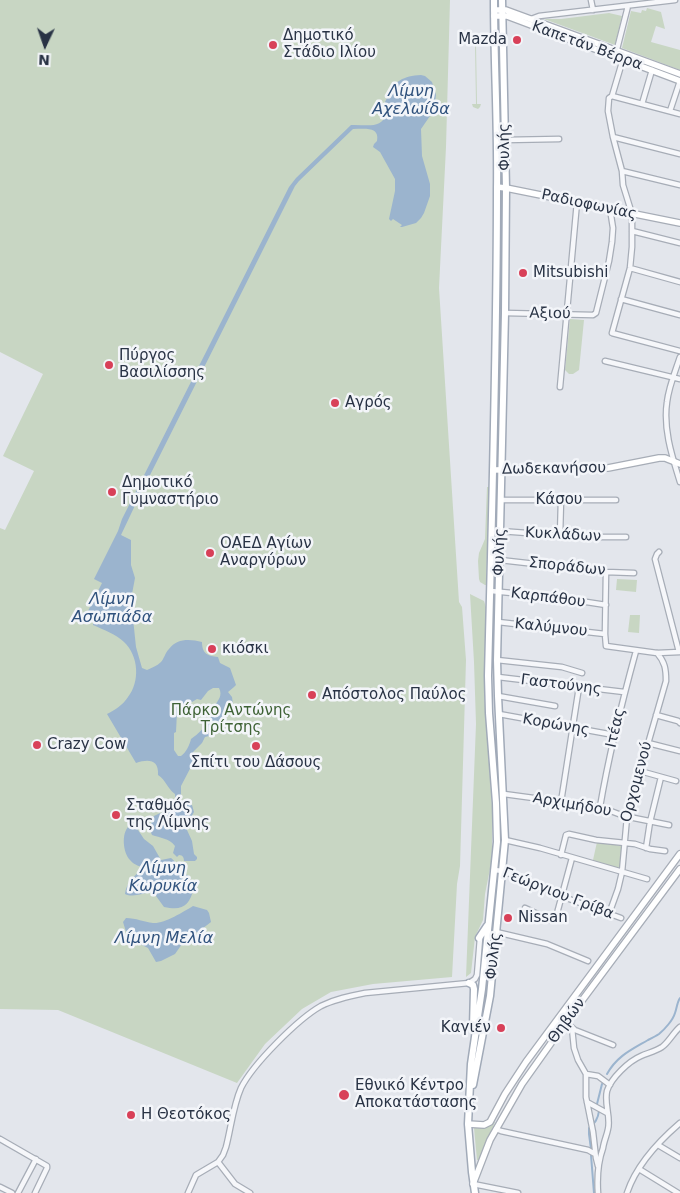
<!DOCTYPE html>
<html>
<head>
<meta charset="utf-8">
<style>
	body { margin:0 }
	#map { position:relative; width:680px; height:1193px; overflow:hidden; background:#e3e6ec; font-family:"DejaVu Sans",sans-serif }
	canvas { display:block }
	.north { position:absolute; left:20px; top:20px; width:50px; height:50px; -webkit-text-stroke:4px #f3f5f9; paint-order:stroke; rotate:183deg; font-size:14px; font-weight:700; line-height:20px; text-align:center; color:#293345 }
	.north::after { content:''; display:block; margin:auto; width:18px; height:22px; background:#293345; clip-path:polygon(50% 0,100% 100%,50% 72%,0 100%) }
</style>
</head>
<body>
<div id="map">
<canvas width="680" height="1193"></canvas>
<div class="north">N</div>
</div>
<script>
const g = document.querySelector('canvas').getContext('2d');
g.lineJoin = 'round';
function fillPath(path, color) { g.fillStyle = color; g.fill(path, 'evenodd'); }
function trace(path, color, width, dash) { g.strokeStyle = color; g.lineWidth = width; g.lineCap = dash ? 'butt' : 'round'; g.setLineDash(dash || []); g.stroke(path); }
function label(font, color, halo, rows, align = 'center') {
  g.font = font + ' "DejaVu Sans",sans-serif'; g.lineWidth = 5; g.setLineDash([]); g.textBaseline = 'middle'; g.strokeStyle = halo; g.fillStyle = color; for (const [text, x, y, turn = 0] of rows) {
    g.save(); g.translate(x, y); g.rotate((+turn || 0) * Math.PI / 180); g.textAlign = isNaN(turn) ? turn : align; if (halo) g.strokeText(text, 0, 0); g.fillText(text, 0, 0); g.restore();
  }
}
const green = new Path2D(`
	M0,0H450L446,147L439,288L459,602L462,607L466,660L460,866L457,884L452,977L373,984L331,992L302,1009L265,1044L237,1083L58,1010L0,1009V528L5,530L34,471L3,456L43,374L0,352Z
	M647,8L661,12L665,29L656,26L651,42L680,50V70L622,48L631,11L641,13L642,10L646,11Z
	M609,13L622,16L615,45L544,19H561Z
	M475,39L478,40L480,43L476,44L477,104H481L480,107L478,109L473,107L472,104H476L475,44H471L472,40Z
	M570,319L584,320L579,370L573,374H569L565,370Z
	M487,487H489L486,585H485L480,582L479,579L478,561L479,553L485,539Z
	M617,579L637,580L636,592L616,590Z
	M470,594L484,601L486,607L484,692L492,806V849L491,864L485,894L483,920L475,937L471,973L466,977L476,724L474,662Z
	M630,615H640L639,633L628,632Z
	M597,842L622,846L621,869L620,870L594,862L593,860Z
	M493,1121L495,1122L479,1160H477L474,1128C482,1128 488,1128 493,1121Z`);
const water = new Path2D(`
	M421,75L425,76L432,82L436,95L434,109L430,116L421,129L422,156L430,184V196L424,213L421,218L416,223L402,227H400L402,225L393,219L391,221L389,219L395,191V179L380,152L373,147L374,144L377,141C380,126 364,129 353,129L299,181L295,186L139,497L121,535L131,540V565L135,578L132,594V609L136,647L142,668L147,670C151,668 157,666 161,662C164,659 165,653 169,649C177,638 190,639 202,642C202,654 208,656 218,657L220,663L230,668L236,685L234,687L228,692L232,697L233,704L230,707L229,710L227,712V716L224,717V720L222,722L223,724L222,726L216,728V730L210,734L209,736L205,737L202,743L193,752V763L181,786V796L180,803H186L192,805L194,812L188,823L187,830L192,841L194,854L197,857V859L195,861H184C184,858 183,855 179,855L177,857L173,853L175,846C169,838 160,838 152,835C149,829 151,821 154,816C169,808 177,814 175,794C167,788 166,780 158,775C159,759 148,759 136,763L107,714C115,710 123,705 128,697C140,682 139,656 124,642C116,634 104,630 93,625V617L88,611L102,583L94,579L118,531L122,519L289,187L296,178L351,125C364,124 382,130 386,114C387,109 387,106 385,102L387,98L386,96C395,81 403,76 421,75ZM213,688H219C223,696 218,700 214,707C212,710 212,715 210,718C206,727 198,734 191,739C190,744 186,753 181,756H178L174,750V733L176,732L177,712L179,711L187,702H192L197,699L201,700L208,691Z
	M129,826L136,827L144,839L153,846L161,860L171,858C176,862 179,867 181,874L188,875L194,888C189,906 183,911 164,907L156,896L152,892C143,893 133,898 125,894C126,884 134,875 142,870L141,867C137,865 133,864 130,860C123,853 121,833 129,826Z
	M193,906L207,910L209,913L211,922L198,932L189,934L175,954L161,961L156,962L148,948L130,939L127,935L123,922L126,918C136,918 144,922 153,923C164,924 183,912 193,906Z`);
const stream = new Path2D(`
	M607,1074C617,1056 631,1050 648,1040C652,1038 656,1036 659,1034C665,1029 673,1020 675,1013C677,1008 677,1002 680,998
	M597,1104L602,1084
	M591,1149L589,1134V1128C595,1123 598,1119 599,1111
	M591,1155L594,1193`);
const street = new Path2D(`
	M591,0L593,10
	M531,19L539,16L675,0
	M616,53L628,6
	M623,59L612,96L609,98L608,111L613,137L622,171L623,185L632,214V247L630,268L612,333L680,351
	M612,96L680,114
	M642,104L652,70
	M670,111L680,81
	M613,137L680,154
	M505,140L559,139
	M622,171L680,185
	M632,231L680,243
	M630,268L680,282
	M621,299L680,315
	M505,313L593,315L596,313L609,261L612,242L613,228L610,209
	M680,357C675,372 669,386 667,402C663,429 672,456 680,482
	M605,361L680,379
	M560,387L577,202
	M501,500H616
	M500,531L582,537H626
	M560,536L561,500
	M659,552L657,554L655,559L679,652
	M500,560L606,572L634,573
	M606,572L605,634L606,646L657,653L680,652
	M491,591L554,597L606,605
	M498,622L605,634
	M497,660L562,667L582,673
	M498,677L624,692
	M498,696L555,706
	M499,714L614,735
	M656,715L678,721L680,723
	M648,743L680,751
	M640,771L676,781
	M504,794L600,807L624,816L669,825
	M561,802L579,687
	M600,807C609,754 622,702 636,651
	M505,840L540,848L647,879
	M646,848L650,822L661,777
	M561,855L566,835L569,834L596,840L635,844L650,849L665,851
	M494,870L503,871L561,896L621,918
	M525,908L550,920L554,919L556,917L572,858
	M609,914L618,889L622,872L627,817L666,681C666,669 665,662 657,653
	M496,932L547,944L588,961
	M566,1022L575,1030L613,1045
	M572,1028L574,1048L578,1060L586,1074V1097L593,1132L596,1158L598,1166
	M586,1074L598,1076L610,1085
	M587,1102L607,1113
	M496,1129L501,1131L588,1150L595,1154
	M0,1139L47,1166V1168L35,1193
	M658,1145L680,1158
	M218,1162L235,1184L250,1193
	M639,1169L678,1193
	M473,1184L518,1193
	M0,1187L12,1193
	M18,1193L36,1159
	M188,1193L196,1175L218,1162L223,1155L226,1147C231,1128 233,1106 241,1088C253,1064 298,1019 321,1006C335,999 350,996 365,993L469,983L475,979L477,975L480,938
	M598,1193C597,1178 598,1162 603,1148C604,1141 607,1135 608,1129C611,1117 604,1104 607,1091C611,1078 629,1061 641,1056C648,1053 656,1051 662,1047C669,1042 673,1033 680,1027
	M627,1193C636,1166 659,1141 680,1123`);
const secondary = new Path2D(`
	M494,10H506L680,74
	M494,16H507L680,81
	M497,187L506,188L680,223
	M493,470L608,468L659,458H665L680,464
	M468,1124L484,1125L490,1122L505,1094L526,1062L680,854
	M473,1184L490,1140L522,1084L566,1022L680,869`);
const primary = new Path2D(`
	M479,938L487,926
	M469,983L473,985L474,989L473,1027
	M473,1085L490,996L505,840L498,696L497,660L505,313L506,188L502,0
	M475,1193L472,1172L468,1124L471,1064L482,989L497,842L496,803L489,713L488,676C492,513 497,351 497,189C498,126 494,63 494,0`);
const markers = [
	[517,40,5,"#d84058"],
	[273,45,5,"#d84058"],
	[523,273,5,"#d84058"],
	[109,365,5,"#d84058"],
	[335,403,5,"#d84058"],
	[112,492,5,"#d84058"],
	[210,553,5,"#d84058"],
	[212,649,5,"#d84058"],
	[312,695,5,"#d84058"],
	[37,745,5,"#d84058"],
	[256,746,5,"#d84058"],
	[116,815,5,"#d84058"],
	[508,918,5,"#d84058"],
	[501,1028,5,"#d84058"],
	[344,1095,6,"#d84058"],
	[131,1115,5,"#d84058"]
];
const poiNames = [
	["Δημοτικό",283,36],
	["Στάδιο Ιλίου",283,53],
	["Mazda",507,40,"right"],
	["Mitsubishi",533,273],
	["Πύργος",119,356],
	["Βασιλίσσης",119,373],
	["Αγρός",345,403],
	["Δημοτικό",122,483],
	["Γυμναστήριο",122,500],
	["ΟΑΕΔ Αγίων",220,544],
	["Αναργύρων",220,561],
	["κιόσκι",222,649],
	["Απόστολος Παύλος",322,695],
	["Crazy Cow",47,745],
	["Σπίτι του Δάσους",256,763,"center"],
	["Σταθμός",126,806],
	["της Λίμνης",126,823],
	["Nissan",518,918],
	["Καγιέν",491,1028,"right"],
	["Εθνικό Κέντρο",355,1086],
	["Αποκατάστασης",355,1103],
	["Η Θεοτόκος",141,1115]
];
const streetNames = [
	["Καπετάν Βέρρα",587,46,20],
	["Φυλής",505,147,-91],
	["Ραδιοφωνίας",589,205,12],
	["Αξιού",550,314,1],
	["Δωδεκανήσου",554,469,-1],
	["Κάσου",559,500],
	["Κυκλάδων",563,535,3],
	["Φυλής",500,552,-88],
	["Σποράδων",567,567,6],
	["Καρπάθου",548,598,7],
	["Καλύμνου",551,628,6],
	["Γαστούνης",561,685,7],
	["Κορώνης",556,725,10],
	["Ιτέας",616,728,-77],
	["Ορχομενού",637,782,-75],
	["Αρχιμήδου",572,805,10],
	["Γεώργιου Γρίβα",558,894,21],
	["Φυλής",494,956,-84],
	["Θηβών",567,1021,-54]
];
const parkNames = [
	["Πάρκο Αντώνης",231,711],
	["Τρίτσης",231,728]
];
const waterNames = [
	["Λίμνη",411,92],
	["Αχελωίδα",411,110],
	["Λίμνη",112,600],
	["Ασωπιάδα",112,618],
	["Λίμνη",163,869],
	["Κωρυκία",163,887],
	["Λίμνη Μελία",164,939]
];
fillPath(green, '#c8d6c3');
fillPath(water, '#9bb4ce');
trace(stream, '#9bb4ce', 2);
trace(street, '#a7adb7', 7);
trace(secondary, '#a7adb7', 8);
trace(primary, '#a1aab8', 9);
trace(street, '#f6f7fa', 4.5);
trace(secondary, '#fff', 5.5);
trace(primary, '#fff', 6);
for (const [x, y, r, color] of markers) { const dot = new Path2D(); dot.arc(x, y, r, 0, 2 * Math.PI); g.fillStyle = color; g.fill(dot); trace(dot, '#f3f5f9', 2); }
label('15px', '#293345', '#f3f5f9', poiNames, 'left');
label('15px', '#293345', '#f3f5f9', streetNames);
label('15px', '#3e6235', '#f3f5f9', parkNames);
label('italic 16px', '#30527d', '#f3f5f9', waterNames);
</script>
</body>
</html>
